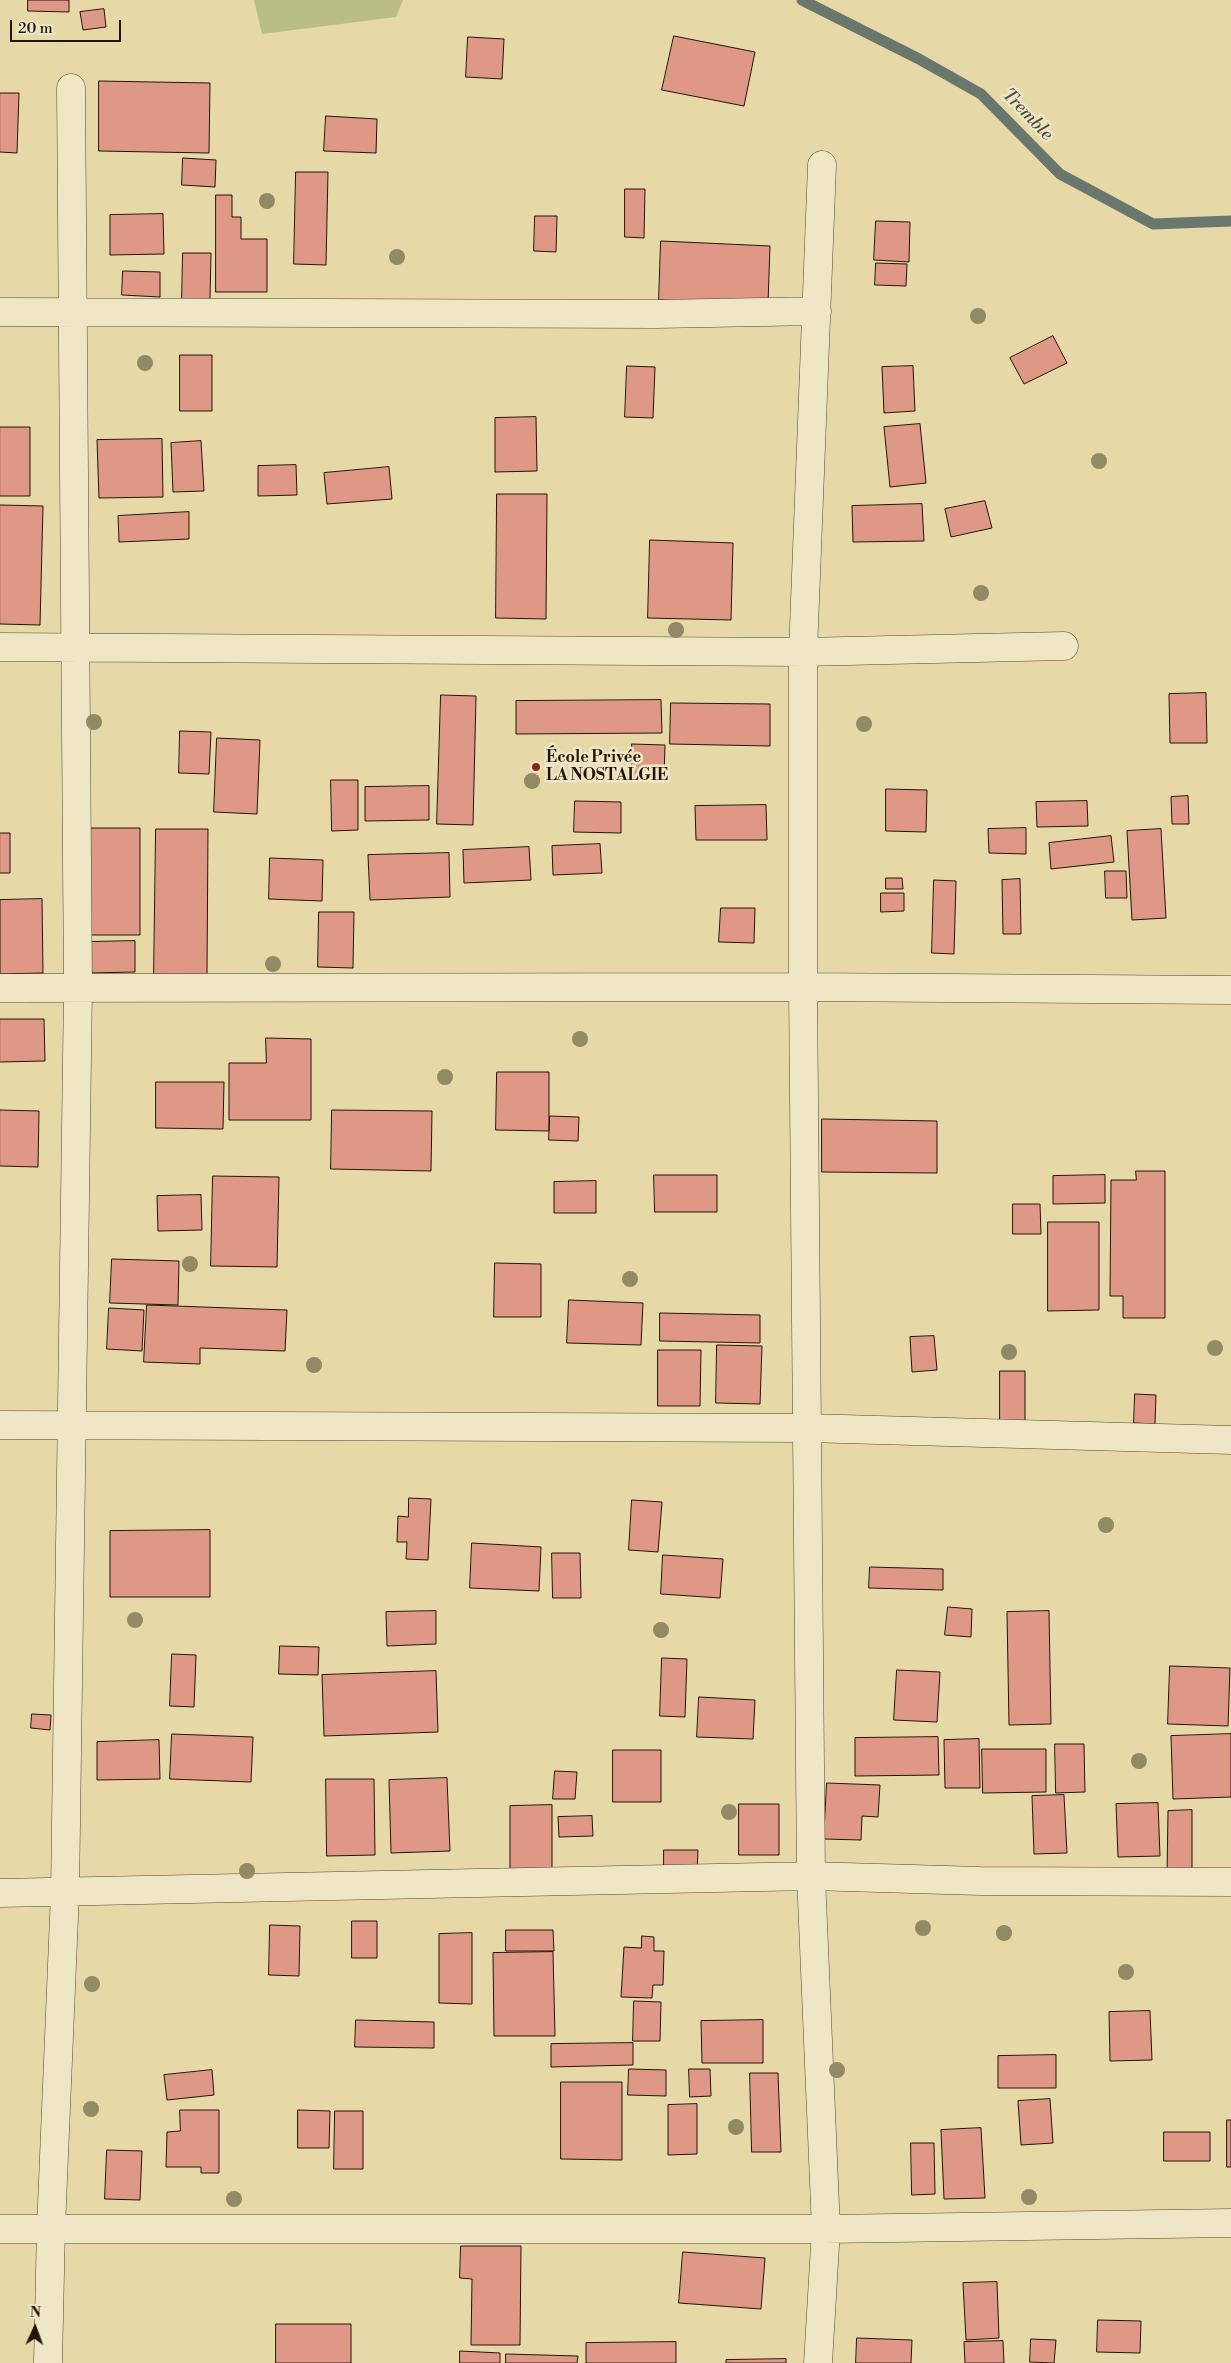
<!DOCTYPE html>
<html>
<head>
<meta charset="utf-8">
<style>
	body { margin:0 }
	#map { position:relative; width:1231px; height:2363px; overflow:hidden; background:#e7d9a7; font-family:"Libre Bodoni",serif }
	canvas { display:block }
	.north { position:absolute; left:10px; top:2303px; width:50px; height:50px; -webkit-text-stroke:4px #efe6c6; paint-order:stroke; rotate:2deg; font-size:14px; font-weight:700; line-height:20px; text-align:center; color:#221508 }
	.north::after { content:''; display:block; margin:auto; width:18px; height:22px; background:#221508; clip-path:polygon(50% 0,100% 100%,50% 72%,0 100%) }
	.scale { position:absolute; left:10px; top:20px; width:111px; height:22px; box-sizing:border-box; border:2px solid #221508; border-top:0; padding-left:6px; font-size:15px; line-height:18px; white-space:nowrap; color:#221508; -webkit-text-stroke:4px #efe6c6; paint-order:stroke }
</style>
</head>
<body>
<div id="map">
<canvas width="1231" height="2363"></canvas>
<div class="north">N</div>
<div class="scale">20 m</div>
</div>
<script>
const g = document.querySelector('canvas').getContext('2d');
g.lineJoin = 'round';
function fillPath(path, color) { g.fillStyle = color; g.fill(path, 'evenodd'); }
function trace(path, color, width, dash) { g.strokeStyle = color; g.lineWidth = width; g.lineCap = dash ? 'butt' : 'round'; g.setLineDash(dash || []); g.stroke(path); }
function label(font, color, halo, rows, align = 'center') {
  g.font = font + ' "Libre Bodoni",serif'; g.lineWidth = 5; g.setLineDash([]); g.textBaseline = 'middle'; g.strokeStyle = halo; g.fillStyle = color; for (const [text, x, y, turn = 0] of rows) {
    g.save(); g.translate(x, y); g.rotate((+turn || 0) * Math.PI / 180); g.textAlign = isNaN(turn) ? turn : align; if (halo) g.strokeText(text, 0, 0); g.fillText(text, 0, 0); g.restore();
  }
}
const green = new Path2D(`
	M254,0H403L396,17L262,34Z`);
const stream = new Path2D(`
	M802,0L919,59L981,94L1060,174L1153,224L1231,221`);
const building = new Path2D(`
	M28,0H69V12L28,11Z
	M104,9L106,27L83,30L80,12Z
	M674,36L755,52L744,106L662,90Z
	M468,37L504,39L502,79L466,77Z
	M99,81L210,83L209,153L99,151Z
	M0,93H19L17,153L0,152Z
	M326,116L377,119L376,153L324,151Z
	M183,158L216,160L215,187L182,185Z
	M296,172H328L326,265L294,264Z
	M625,189H645L644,238L625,237Z
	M216,195H232V217H241V239H267V292H216Z
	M163,214L164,254L110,255V215Z
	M535,216H557L556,252L534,251Z
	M876,221L910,222L909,262L874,260Z
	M661,241L770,246L768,304L659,300Z
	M183,253H211L210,299H182Z
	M876,263L907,264L906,286L875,285Z
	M123,271L160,272V297L122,295Z
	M1053,336L1067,363L1024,384L1010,358Z
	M180,355H212V411H180Z
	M627,366L655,367L653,418L625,417Z
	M913,366L915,411L884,413L882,367Z
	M536,417L537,471L495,472V418Z
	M920,424L926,483L890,487L884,427Z
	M0,427H30V496H0Z
	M162,439L163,497L99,498L97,440Z
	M201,441L204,491L173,492L171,443Z
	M296,465L297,495L258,496V466Z
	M389,467L392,499L327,504L324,473Z
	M497,494H547L546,619L496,618Z
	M985,501L992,528L951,537L945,509Z
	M922,504L924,541L853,542L852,506Z
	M0,505L43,506L40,625L0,624Z
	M189,512V539L119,542L118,516Z
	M650,540L733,543L731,620L648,618Z
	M1206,693L1207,743H1170L1169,694Z
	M441,695L476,696L473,825L437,824Z
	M661,700L662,733L516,734V701Z
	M671,703L770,704V746L670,744Z
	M180,731L211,732L209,774L179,773Z
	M217,738L260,740L257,814L214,812Z
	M632,744L665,745L664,778L632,777Z
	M331,780H358V830L332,831Z
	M429,786V820L365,821V787Z
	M886,789L927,790L926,832L886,831Z
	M1188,796L1189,824H1172L1171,797Z
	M575,801L621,802V833L574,832Z
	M1087,801L1088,826L1037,827L1036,802Z
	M766,805L767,840H696L695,806Z
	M90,828H140V935H89Z
	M1026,828V854L989,853L988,829Z
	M156,829H208L207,974H154Z
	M1161,829L1166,918L1132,920L1127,831Z
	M0,833H10V873H0Z
	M1111,836L1114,862L1051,869L1049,843Z
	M600,844L602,873L553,875L552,846Z
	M529,847L531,880L464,883L463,850Z
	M449,853L450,897L370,900L368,855Z
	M270,858L323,860L322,901L269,899Z
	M1105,871H1126L1127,898H1106Z
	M886,878H902L903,889H886Z
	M1020,879L1021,934H1003L1002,880Z
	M934,880L956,881L954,954L932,953Z
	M881,893H904V911L881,912Z
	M42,899L43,973L0,974V900Z
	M721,908H755L754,943L719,942Z
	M319,912H354L353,968L318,967Z
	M135,941V972L88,973L87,942Z
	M0,1019H44L45,1061L0,1062Z
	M266,1038L311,1039V1120H229V1063H266Z
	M497,1072H549V1131L496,1130Z
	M156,1082H224L223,1129L156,1128Z
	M0,1110L39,1111L38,1167L0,1166Z
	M332,1110L432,1111L431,1171L331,1169Z
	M550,1116L579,1117L578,1141L549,1140Z
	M822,1119L937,1121V1173L822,1172Z
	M1136,1171H1165V1318H1123V1296H1110L1111,1180H1136Z
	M654,1175H717V1212H655Z
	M1105,1175V1203L1053,1204V1176Z
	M213,1176L279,1177L277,1267L211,1266Z
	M596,1181V1213H554V1182Z
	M201,1195L202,1230L158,1231L157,1196Z
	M1013,1204H1040L1041,1234H1013Z
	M1048,1222H1099V1310L1048,1311Z
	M112,1259L179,1261L178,1305L110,1303Z
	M495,1263L541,1264V1317H494Z
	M569,1300L643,1303L641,1345L567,1343Z
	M147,1305L287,1310L285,1351L200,1348V1364L144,1362Z
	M109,1308L144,1310L142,1351L107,1349Z
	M660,1313L760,1315V1343L660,1341Z
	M934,1336L937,1370L912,1372L910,1337Z
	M717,1345L762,1346L760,1404L716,1403Z
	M658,1350H701L700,1406H658Z
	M1000,1371H1025V1423H1000Z
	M1135,1394L1156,1395L1155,1424L1134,1423Z
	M409,1498L431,1499L428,1560L406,1559L407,1542H397L398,1516L408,1517Z
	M632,1500L662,1502L658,1552L629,1550Z
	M210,1530V1597H110V1531Z
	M472,1543L541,1547L539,1591L470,1588Z
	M552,1553H580L581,1598H553Z
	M663,1555L723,1559L720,1598L661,1594Z
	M870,1567L943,1569V1590L869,1588Z
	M948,1607L972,1609L971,1637L945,1635Z
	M436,1611V1644L387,1646L386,1612Z
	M1049,1611L1051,1724L1009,1725L1007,1612Z
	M280,1646L319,1647L318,1675L279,1674Z
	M172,1654L196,1655L194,1707L170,1706Z
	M662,1658L687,1659L685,1717L660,1716Z
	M1170,1666L1230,1668L1228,1726L1168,1724Z
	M897,1670L940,1672L937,1722L894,1720Z
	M436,1671L438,1732L324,1736L322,1675Z
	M699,1697L755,1700L753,1739L697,1737Z
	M32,1714L51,1715L50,1730L31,1728Z
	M172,1734L253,1737L251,1782L170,1779Z
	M1231,1734V1797L1173,1799L1171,1736Z
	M938,1737L939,1775L855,1776V1738Z
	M979,1739L980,1788H945L944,1740Z
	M159,1740L160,1779L97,1780V1742Z
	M1055,1744H1084L1085,1792L1056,1793Z
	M982,1749H1046V1792L983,1793Z
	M613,1750H661V1802H613Z
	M555,1771L577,1772L575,1799H553Z
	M447,1778L450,1851L391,1853L389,1780Z
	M326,1779H374L375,1855L327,1856Z
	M827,1783L880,1785L878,1817L862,1816L861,1840L824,1839Z
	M1064,1795L1067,1853L1034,1854L1032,1796Z
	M1158,1803L1160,1856L1118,1857L1116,1804Z
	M739,1804H779V1855H739Z
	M552,1805V1873L510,1874V1806Z
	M1192,1810V1878L1167,1877L1168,1811Z
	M592,1816L593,1836L559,1837L558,1817Z
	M664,1850H698L697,1873H664Z
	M352,1921H377V1958H352Z
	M270,1925L300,1926L299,1976L269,1975Z
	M506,1930H553L554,1951H506Z
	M472,1933V2004L439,2003V1934Z
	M642,1936L654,1937V1951H664L663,1985H653L652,1998L621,1997L624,1947L641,1948Z
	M553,1952L555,2036H494L493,1953Z
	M634,2001L661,2002L660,2041H633Z
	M1150,2011L1152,2060L1110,2061L1109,2012Z
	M356,2020L434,2022V2048L355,2047Z
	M763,2020V2063H702L701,2021Z
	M633,2043V2065L551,2067V2044Z
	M1056,2055V2088H998V2056Z
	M629,2069L666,2070V2096L628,2095Z
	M689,2069H710L711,2096L690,2097Z
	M212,2070L214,2095L167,2100L164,2075Z
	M750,2073H778L781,2152H752Z
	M561,2082H622V2160L561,2159Z
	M1050,2099L1053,2143L1021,2145L1018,2101Z
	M697,2104V2154L668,2155V2105Z
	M180,2110H219V2173H201V2167H166L167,2132L180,2131Z
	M298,2110L330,2111L329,2148H298Z
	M335,2111H363V2169H334Z
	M1227,2120H1231V2167H1227Z
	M981,2128L985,2198L944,2199L941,2130Z
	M1164,2132H1210V2161H1164Z
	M911,2143H934L935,2194L912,2195Z
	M107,2150L142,2151L140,2200L105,2199Z
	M461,2246H521L520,2345H471L472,2279L460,2278Z
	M683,2252L765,2258L761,2309L679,2303Z
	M997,2282L999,2338L966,2340L963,2283Z
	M1098,2320L1141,2321L1140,2353L1097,2352Z
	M276,2324H351V2363H276Z
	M857,2338L912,2340L911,2363H856Z
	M1031,2339L1056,2340L1054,2363L1030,2362Z
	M1003,2341L1004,2363H965L964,2342Z
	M676,2342V2363H586V2343Z
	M460,2351L500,2353V2363H460Z
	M506,2354L578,2356L577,2363H506Z
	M786,2359V2363H726V2360Z`);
const minor = new Path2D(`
	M0,312L657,314L817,311
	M0,647L803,652L1064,646
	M0,988L803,987L1231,990
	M0,1425L807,1428L1231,1440
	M0,1893L811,1876L980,1881L1231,1882
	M0,2229H826L1231,2223
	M48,2363L51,2228L65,1893L78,989L71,88
	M818,2363L826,2229L811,1876L803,987V652L822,165`);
const trees = [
	[267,201],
	[397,257],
	[978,316],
	[145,363],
	[1099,461],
	[981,593],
	[676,630],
	[94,722],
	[864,724],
	[532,781],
	[273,964],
	[580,1039],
	[445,1077],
	[190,1264],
	[630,1279],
	[1215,1348],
	[1009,1352],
	[314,1365],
	[1106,1525],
	[135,1620],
	[661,1630],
	[1139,1761],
	[729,1812],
	[247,1871],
	[923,1928],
	[1004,1933],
	[1126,1972],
	[92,1984],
	[837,2070],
	[91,2109],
	[736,2127],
	[1029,2197],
	[234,2199]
];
const markers = [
	[536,767,5,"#8f2418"]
];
const poiNames = [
	["École Privée",546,758],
	["LA NOSTALGIE",546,776]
];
const waterNames = [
	["Tremble",1027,115,46]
];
fillPath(green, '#b9be85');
trace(stream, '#6a776d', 11);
fillPath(building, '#df9786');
trace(building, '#221508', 1);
trace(minor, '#534630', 29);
trace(minor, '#efe6c6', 28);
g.fillStyle = '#938964';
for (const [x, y] of trees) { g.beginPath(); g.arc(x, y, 8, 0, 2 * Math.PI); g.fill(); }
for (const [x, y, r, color] of markers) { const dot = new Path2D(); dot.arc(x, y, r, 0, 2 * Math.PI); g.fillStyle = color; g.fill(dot); trace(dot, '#efe6c6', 2); }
label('bold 16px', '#221508', '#efe6c6', poiNames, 'left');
label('italic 18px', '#4c4e43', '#efe6c6', waterNames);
</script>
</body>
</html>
